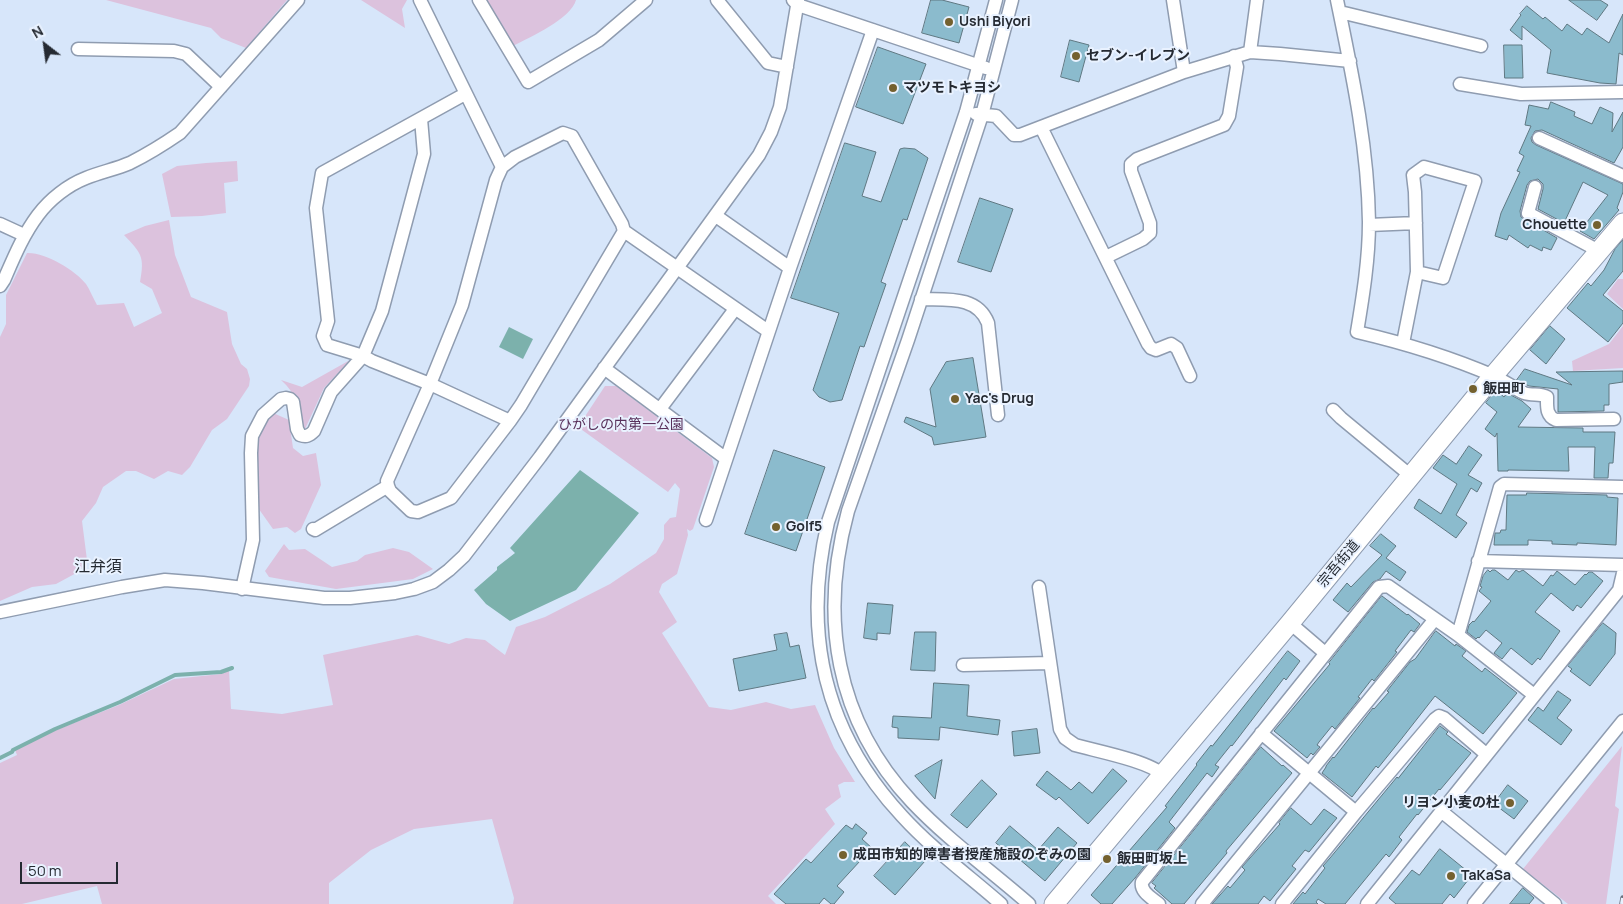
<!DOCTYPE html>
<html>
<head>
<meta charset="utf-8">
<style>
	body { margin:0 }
	#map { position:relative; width:1623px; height:904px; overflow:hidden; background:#d7e6fa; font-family:Manrope,sans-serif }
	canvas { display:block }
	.north { position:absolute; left:20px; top:20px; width:50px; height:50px; -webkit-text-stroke:4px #e9f2ff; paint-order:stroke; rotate:330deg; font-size:14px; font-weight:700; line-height:20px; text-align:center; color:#252a32 }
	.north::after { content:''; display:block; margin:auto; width:18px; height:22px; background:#252a32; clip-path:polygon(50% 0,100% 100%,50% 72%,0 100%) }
	.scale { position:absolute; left:20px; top:862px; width:98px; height:22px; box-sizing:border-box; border:2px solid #252a32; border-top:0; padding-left:6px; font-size:15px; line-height:18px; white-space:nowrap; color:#252a32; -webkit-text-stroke:4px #e9f2ff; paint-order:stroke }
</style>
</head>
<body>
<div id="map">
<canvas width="1623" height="904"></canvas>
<div class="north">N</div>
<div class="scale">50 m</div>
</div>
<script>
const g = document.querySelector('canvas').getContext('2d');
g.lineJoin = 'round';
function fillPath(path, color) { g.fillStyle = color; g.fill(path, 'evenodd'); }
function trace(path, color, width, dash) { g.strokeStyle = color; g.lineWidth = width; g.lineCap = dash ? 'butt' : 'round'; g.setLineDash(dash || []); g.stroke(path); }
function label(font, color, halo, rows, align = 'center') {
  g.font = font + ' Manrope,"Noto Sans JP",sans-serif'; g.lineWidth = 4; g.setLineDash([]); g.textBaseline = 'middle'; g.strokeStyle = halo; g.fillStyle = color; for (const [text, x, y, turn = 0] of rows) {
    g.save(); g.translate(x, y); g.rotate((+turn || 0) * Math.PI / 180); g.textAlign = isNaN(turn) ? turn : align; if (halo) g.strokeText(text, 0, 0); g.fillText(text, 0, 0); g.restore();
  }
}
const green = new Path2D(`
	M106,0H287L246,48L221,38L211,28Z
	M361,0H407L402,9L405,28Z
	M487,0H576C571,19 530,37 513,46Z
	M237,161L238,181L224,183L226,213L202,216L171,217L162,174L177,166L206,163Z
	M169,220L175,255L191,297L227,312L232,344L241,364L247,369L250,379L249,386L227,419L212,430L190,467L182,475L168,471L154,479L136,471H126L103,487L96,503L82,521L87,560L80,571L56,584L32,587L0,601V337L6,324V295L27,253C45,252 75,270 86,284C90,290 93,298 97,305L124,303L134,327L162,313L152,289L140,282C145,256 141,253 124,235L145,226Z
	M1618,279H1623V309L1607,294Z
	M1623,326V368L1573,371L1572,361L1609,344Z
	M350,360L324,388L305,429L303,427C298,408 297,394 281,380L302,387Z
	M605,386H616L712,458L714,467L693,529L690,531L687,529L688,535L677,574L662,584L659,592L677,622L662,633L709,707L731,710L766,702L791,709L815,705L834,748L855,782H844L838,785L841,797L825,809L835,824L768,896L776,904H513L514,898L492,819L414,829L371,850L329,883V904H102L97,886L22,904H0V763L17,755L15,750L56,730L119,705L174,679L221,674L229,670L231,709L282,714L333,705L323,655L417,635L449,644L466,638L485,640L505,655L516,627L545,617L610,584L656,553L664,539V525L670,518L676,517L680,489L675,483L668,492L578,427Z
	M271,412L289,420L293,448L303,456L316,453L321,485L301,529L295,533L287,527L273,529L256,505L257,435Z
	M284,544L289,550L305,549L332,567L357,561L365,555L393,548L409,552L433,569L413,579L336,589L269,577L265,571Z
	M1622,746L1615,806L1619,809L1606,904H1568L1523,869Z`);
const water = new Path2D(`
	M509,327L533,339L523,359L499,347Z
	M580,470L639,513L576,590L510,621L486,604L474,590L497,570V567L515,553L510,548Z`);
const stream = new Path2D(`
	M0,758L12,752L13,750L55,729L120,702L175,675L221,672L232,668`);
const building = new Path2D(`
	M931,0H942L969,7L959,43L922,33Z
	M1569,0H1600L1608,5L1597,20Z
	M1527,6L1543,19L1545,17L1562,31L1567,24L1582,35L1587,28L1609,43L1623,14V55L1619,53L1616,84L1600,83L1547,73L1551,50L1522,26V40L1510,30L1521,15L1520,14Z
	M1070,40L1089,45L1079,82L1061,77Z
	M1504,45H1522L1523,78H1505Z
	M878,47L926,64L903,124L856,107Z
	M1551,102L1575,112L1574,116L1592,124L1600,107L1613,113L1612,132L1623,112V147L1614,163L1542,130L1535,131L1531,138L1532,142L1536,145L1623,184V192L1617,208L1619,210L1594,239L1580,231L1608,195L1583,182L1564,223L1538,209L1543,189V184L1538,179L1530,181L1527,185L1520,211L1521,217L1557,238L1551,250L1543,247L1542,251L1530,245L1528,248L1509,235L1507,240L1495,236L1501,213L1520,172L1517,171L1524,156L1519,153L1531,126L1525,125L1529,105L1548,109Z
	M845,143L876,152L862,196L881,202L900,149L904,148L915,149L928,158L907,220L903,219L881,282L886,284L864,347L860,346L842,400L830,402L819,397L813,390L839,313L791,298Z
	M980,198L1013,209L991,272L958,262Z
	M1623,240V271L1603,295L1623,311V323L1608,342L1567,308L1588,283L1591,286L1604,270L1615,249Z
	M1550,326L1565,339L1546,364L1530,350Z
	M973,358L986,437L934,445L932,437L904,422L906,417L936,427L930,389L946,362Z
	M1525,369L1572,385L1556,372L1623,371V382L1609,384V405H1604V411L1558,412V389L1529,386L1517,380Z
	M1496,390L1504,397L1507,393L1522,401L1531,409L1518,427L1583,428V432H1615L1613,463H1609L1608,478H1594L1595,447H1568L1569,471L1508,470V471H1498L1497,433L1495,437L1485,429L1497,412L1486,403Z
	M1469,446L1482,455L1468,475L1482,483L1477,492L1471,488L1456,515L1467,523L1456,538L1414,508L1419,499L1441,514L1457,484L1433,468L1443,455L1456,464Z
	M774,450L825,467L796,551L745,534Z
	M1527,493L1607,495V497L1618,498L1616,545L1577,543V545L1552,544V541L1528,540V545H1494L1495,533H1500L1501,530H1506L1507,495H1526Z
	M1381,534L1396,546L1386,558L1406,572L1400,581L1386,571L1380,579L1373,582L1348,612L1333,600L1347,583L1351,587L1382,555L1370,546Z
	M1488,570L1490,572L1492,570H1495L1508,580L1516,570L1519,572L1523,570L1543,586L1551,575L1553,576L1557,571L1575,585L1585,574L1586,575L1589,572H1592L1603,581L1581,608L1577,605L1573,611L1551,593L1535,612L1560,631L1540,660L1538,658L1532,665L1511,648L1502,659L1494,653L1502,643L1486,630L1479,638L1478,637L1476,639L1467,632L1469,625L1473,621L1474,622L1491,601L1479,591L1482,587L1480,586L1483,576Z
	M1382,596L1407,615L1408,614L1420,624L1414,632L1411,630L1395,651L1397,652L1374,681L1372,679L1358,697L1360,698L1335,729L1332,726L1319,742L1317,745L1320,747L1313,755L1311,753L1307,758L1274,731L1330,664L1329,663Z
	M868,603L893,605L890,634L877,633V640L864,638Z
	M1603,623L1616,633L1615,654L1590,686L1570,671L1572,669L1568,666Z
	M1436,631L1455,646L1456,644L1466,651L1462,656L1482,672L1485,668L1517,693L1483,734L1435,696L1399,742L1378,768L1376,766L1352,797L1322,773L1326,767V766L1333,757L1334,758L1373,708L1374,709L1389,692L1387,691L1410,662L1415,659Z
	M915,632H936L935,671L911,670Z
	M787,633L790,647L799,645L806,678L739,691L733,659L777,650L774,635Z
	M1288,651L1300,661L1286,680L1284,678L1232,746L1231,745L1215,765L1219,767L1212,777L1207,773L1169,822L1175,828L1135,878L1112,904H1101L1091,895L1167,807L1165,806L1197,765L1196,764L1211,745L1212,746Z
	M934,683L969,685L967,716L1000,720L998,735L940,727L939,740L898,738V728L892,727L893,716L931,718Z
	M1558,691L1571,700L1557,718L1572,730L1561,745L1528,720L1538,707L1543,711Z
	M1440,726L1448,732L1446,734L1471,753L1440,790L1439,789L1418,815L1417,814L1399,837L1402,840L1389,857L1386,854L1345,904H1326L1318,899L1316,902L1318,904H1293L1303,892L1305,894L1325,868L1323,866L1330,858L1397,777L1398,778Z
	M1037,729L1040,753L1014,756L1012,732Z
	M1261,747L1282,766L1283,765L1292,773L1226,851L1227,853L1184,904H1172L1154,888L1156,886L1152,883Z
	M942,760L935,799L915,776Z
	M1113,769L1127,781L1088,824L1059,797L1056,800L1036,785L1047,771L1071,790L1079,782L1092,793Z
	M982,780L997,794L967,828L951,815Z
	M1508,785L1528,801L1514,819L1494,804Z
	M1291,808L1311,825L1324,809L1337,818L1309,852L1305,850L1292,866L1296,869L1270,901L1264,896L1258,904H1212L1228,886L1230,888L1245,870L1242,867L1280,824L1279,823Z
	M856,824L867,833L862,839L872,848L837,886L844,892L834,904H831L824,898L819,904H786L774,894L806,859L811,863L846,825L852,829Z
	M1010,826L1038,850L1058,827L1077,843L1045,881L1012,853L1010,855L996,843Z
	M905,842L925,861L895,895L874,876Z
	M1440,849L1472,875L1454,898L1450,894L1442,904H1396L1389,898L1412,870L1419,875Z
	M1523,888L1534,898L1529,904H1510Z`);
const minor = new Path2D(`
	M420,0L502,167
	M479,0L528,82L599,40L646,0
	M717,0L768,63L787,67
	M793,0L798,5L986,68
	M996,0L966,112L828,522C802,632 824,732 902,816C931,848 969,876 1001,904
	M1012,0L982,115L908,340L848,511C819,617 835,720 912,802C947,839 990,870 1029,904
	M1173,0L1184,72
	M1337,0C1352,73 1368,147 1369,222C1369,259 1363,296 1357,332C1404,343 1450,357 1494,376C1504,381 1514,388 1524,393C1532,396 1540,393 1547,397C1547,407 1546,416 1556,420L1614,419
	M1340,12L1481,46
	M78,49L174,51L186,54L221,87
	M1250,52L1257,0
	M1460,84L1521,94L1623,92
	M465,94L322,173L316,208L328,321L323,336L327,345L363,356L372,361L430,384L510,421
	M976,114L996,116L1014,135H1020L1184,72L1250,52L1280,54L1350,61
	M1041,127L1148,344L1151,348L1156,350L1171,344L1177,348L1190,376
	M1539,138L1623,176
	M1535,187L1528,213L1599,251
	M716,216L790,268
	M0,224L24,235
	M1369,225L1416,223
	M1106,257L1143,239L1150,233V223L1131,171V164L1137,159L1224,125L1229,116L1237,67L1234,56
	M0,286L4,280C14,257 23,235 38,215C50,199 68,185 86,178C101,172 116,169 130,163C148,154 164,144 180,133L298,0
	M921,299C946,300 977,295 988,323L998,415
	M1403,343L1417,272L1415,192L1413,175L1424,167L1475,181L1443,278L1417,272
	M604,368L725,458
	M660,409L735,309
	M1333,410L1341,418L1411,476
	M388,486L390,491L411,511L418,512L451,498L510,421L521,405L624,231
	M706,520L790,268L873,30
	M313,529L315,530L388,486L387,481L430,384L462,305L496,180L502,167L515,157L563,133L572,136L622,224L624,231L768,331
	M1478,561L1623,565
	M1039,587L1060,729L1065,738L1075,745C1096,751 1149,761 1163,775
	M242,589L253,540L251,453L252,436L263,415L281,399L286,398L290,399L293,402L297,429L300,435C306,437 309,436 314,431L331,392L363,356L382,311L424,154L421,119
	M0,612L122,587L165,580L203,583L324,598H350L395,593L414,589L433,582L449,570L464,556L540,457L759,155L771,132L780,107L798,0
	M1290,623L1325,653
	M1458,635L1500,487L1504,484L1623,487
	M963,665L1050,663
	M1261,733L1356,812
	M1441,811L1555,904
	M1159,904C1152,898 1140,892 1142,882L1379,587L1388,586L1458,635L1534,695
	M1202,904L1435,619
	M1282,904L1356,812L1435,719L1439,716L1444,718L1486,754
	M1367,904L1619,590L1623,573
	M1474,904L1623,721`);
const highway = new Path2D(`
	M1054,904L1290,623L1493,376L1623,223`);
const rail = new Path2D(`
	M1622,904L1623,898`);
const markers = [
	[949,22,5,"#74612f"],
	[1076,56,5,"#74612f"],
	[893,88,5,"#74612f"],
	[1597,225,5,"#74612f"],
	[1473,389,5,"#74612f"],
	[955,399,5,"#74612f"],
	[776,527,5,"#74612f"],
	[1510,803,5,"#74612f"],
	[843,855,5,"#74612f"],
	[1107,859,5,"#74612f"],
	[1451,876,5,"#74612f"]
];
const poiNames = [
	["Ushi Biyori",959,22],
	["セブン-イレブン",1086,56],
	["マツモトキヨシ",903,88],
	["Chouette",1587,225,"right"],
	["飯田町",1483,389],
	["Yac's Drug",965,399],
	["Golf5",786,527],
	["リヨン小麦の杜",1500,803,"right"],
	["成田市知的障害者授産施設のぞみの園",853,855],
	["飯田町坂上",1117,859],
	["TaKaSa",1461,876]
];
const parkNames = [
	["ひがしの内第一公園",621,425]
];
const streetNames = [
	["宗吾街道",1339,564,-50]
];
const quarterNames = [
	["江弁須",98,568]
];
fillPath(green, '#dcc2dd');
fillPath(water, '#7cb1ac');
trace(stream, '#7cb1ac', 4);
fillPath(building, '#8bbbcd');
trace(building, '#5f7882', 1);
trace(minor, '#8f9cb0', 15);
trace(highway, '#8f9cb0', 21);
trace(minor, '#fff', 12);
trace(highway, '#fff', 19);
trace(rail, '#69717e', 5.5);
trace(rail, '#e9f2ff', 4, [11]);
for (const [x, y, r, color] of markers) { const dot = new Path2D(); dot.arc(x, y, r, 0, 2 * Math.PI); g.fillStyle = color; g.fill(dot); trace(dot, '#e9f2ff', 2); }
label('bold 14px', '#252a32', '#e9f2ff', poiNames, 'left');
label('14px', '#59315b', '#e9f2ff', parkNames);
label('14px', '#252a32', '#e9f2ff', streetNames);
label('16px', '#252a32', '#e9f2ff', quarterNames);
</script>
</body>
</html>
